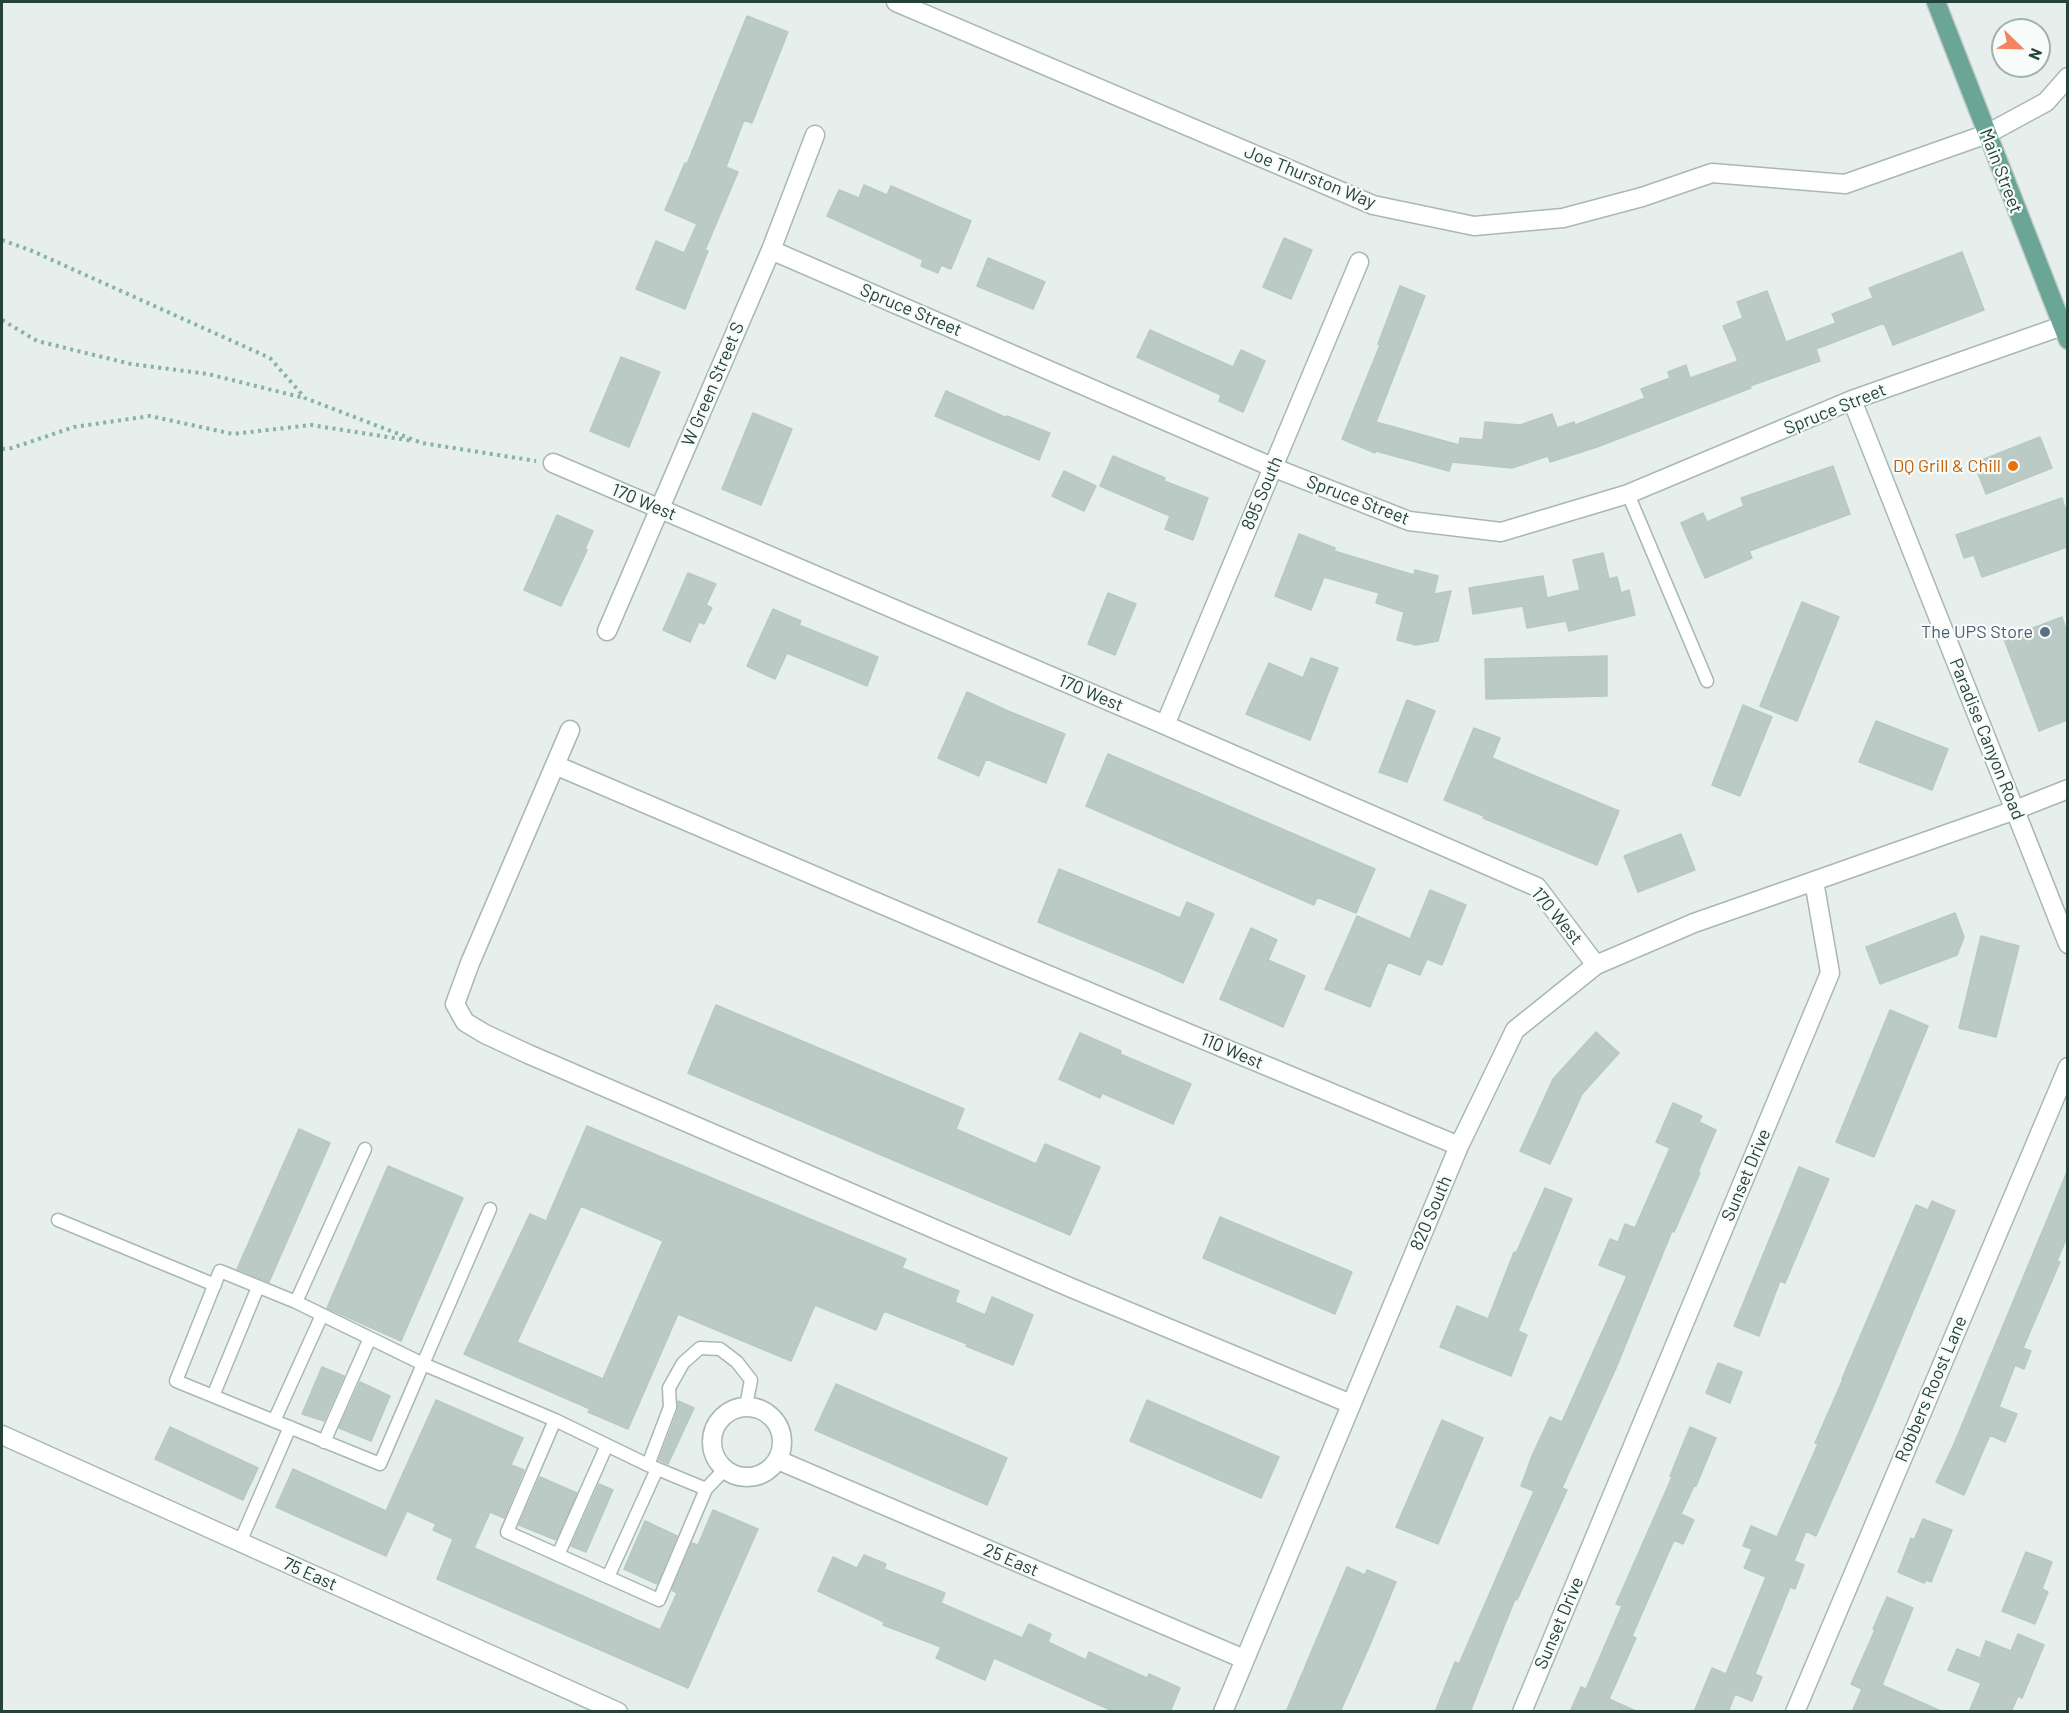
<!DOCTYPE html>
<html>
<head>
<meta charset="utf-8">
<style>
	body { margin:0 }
	#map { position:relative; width:2069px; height:1713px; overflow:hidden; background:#e6efeb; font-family:Barlow,sans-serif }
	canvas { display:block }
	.frame { position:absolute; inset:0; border:3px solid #24423a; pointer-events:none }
	.north { position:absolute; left:1991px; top:18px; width:60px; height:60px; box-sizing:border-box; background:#f7fbf9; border:2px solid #a3b1ad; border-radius:50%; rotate:113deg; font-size:16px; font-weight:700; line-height:24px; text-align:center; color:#24423a }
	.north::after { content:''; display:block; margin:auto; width:21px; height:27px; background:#f4845f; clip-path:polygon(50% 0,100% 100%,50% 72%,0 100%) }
</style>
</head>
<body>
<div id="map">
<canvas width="2069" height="1713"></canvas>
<div class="frame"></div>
<div class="north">N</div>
</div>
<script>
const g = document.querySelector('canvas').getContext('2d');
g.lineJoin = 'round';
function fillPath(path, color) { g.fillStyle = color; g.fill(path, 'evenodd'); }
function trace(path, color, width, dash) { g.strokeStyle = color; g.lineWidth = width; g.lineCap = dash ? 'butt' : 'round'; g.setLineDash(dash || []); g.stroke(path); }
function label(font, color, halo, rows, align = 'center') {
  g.font = font + ' Barlow,sans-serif'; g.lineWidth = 4.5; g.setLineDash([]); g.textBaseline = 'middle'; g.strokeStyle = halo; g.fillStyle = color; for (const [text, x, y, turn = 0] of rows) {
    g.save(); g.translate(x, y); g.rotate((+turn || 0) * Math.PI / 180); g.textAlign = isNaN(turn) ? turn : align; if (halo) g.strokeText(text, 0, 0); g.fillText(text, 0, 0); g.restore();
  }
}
const building = new Path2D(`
	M747,16L788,32L752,123L744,120L726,167L738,172L705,250L708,251L685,309L636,289L656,241L684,253L697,224L665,210L685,163L687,164Z
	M864,185L887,195L891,186L971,221L951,269L941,265L938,273L921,266L923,260L827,216L839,190L859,198Z
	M1284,238L1312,250L1291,299L1263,287Z
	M1962,252L1984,310L1893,345L1884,323L1816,349L1820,361L1750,386L1751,388L1597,447L1550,462L1548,456L1512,468L1452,462L1449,471L1376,451L1375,453L1342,439L1380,345L1378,344L1400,286L1425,296L1376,422L1459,445L1460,438L1483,440L1485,422L1520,425L1552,414L1557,428L1574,422L1575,425L1645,398L1641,389L1670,378L1668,372L1686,365L1690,378L1738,361L1723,326L1743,318L1737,302L1767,291L1786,342L1836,323L1832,314L1873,298L1869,288Z
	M988,258L1045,282L1033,309L977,286Z
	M1150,330L1233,367L1241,350L1265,361L1243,412L1219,401L1221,395L1137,357Z
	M621,357L660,372L629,447L590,431Z
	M946,391L1007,418V416L1050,433L1039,460L935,416Z
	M753,413L792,429L761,505L722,489Z
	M2040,437L2052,468L1986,494L1974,463Z
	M1113,456L1165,478L1164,481L1208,498L1193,540L1165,529L1170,516L1100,486Z
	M1833,466L1850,514L1749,551L1752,558L1705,578L1681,523L1703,513L1707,522L1744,506L1741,498Z
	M1064,471L1096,486L1084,511L1052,496Z
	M2062,498L2067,515V547L1982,577L1974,555L1964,558L1956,535Z
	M557,515L593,531L585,549L587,550L561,606L524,590Z
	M1299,534L1335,548L1334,551L1414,575L1415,570L1438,576L1434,594L1451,591L1438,641L1416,645L1397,640L1404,612L1376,603L1379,593L1324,577L1311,610L1275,596Z
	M1603,553L1609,579L1617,577L1621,593L1629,590L1635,615L1569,631L1566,621L1527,628L1523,606L1473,614L1469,588L1543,576L1547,598L1580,590L1573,560Z
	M688,573L716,584L706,605L712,608L704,624L699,622L690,642L663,630Z
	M1108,593L1136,604L1115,655L1088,644Z
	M1802,602L1839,617L1797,721L1760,706Z
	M773,609L801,621L799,625L878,657L867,686L787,653L775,679L747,666Z
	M2062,617L2067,632V720L2039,731L2004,639Z
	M1607,656V696L1486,699L1485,659Z
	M1311,658L1338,668L1310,740L1246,714L1269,663L1303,678Z
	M967,692L1008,711L1065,734L1046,783L986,759L979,776L938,758Z
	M1407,700L1435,711L1407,782L1379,772Z
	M1743,705L1772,717L1740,796L1712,785Z
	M1876,721L1948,749L1932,790L1859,762Z
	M1474,728L1500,738L1492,758L1619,811L1597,865L1483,818L1484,816L1444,800Z
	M1108,754L1375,869L1356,913L1317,897L1314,905L1086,806Z
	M1681,834L1695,870L1638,892L1624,856Z
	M1059,869L1180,918L1187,902L1214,914L1183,983L1157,971L1038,922Z
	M1430,890L1466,905L1442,965L1427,959L1420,975L1388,962L1370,1007L1325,989L1357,916L1410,939Z
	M1955,913L1964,937L1957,955L1880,984L1866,947Z
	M1251,928L1277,940L1268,960L1305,976L1283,1027L1220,999Z
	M1981,936L2019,946L1996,1037L1959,1028Z
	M716,1005L964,1109L956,1129L1036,1164L1045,1144L1100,1167L1070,1235L688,1073Z
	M1890,1010L1928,1026L1874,1157L1836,1142Z
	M1596,1032L1619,1053L1582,1094L1550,1164L1520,1151L1553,1079Z
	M1080,1033L1121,1051L1120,1054L1191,1084L1173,1124L1102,1093L1100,1098L1059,1079Z
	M1673,1103L1702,1116L1699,1122L1716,1130L1698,1172L1700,1173L1674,1232L1672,1231L1616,1368L1562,1488L1567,1490L1517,1600L1515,1599L1470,1712H1435L1455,1662L1459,1664L1534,1491L1521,1486L1532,1456L1550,1417L1562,1422L1627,1276L1599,1265L1610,1239L1618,1242L1625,1224L1635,1228L1670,1148L1656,1142Z
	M587,1126L906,1259L902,1268L959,1291L955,1302L985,1315L992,1297L1033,1315L1013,1365L966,1346L967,1344L884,1311L876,1330L815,1305L791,1361L678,1314L628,1429L588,1412L590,1409L464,1354L530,1214L546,1221ZM581,1206L663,1241L603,1379L517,1342Z
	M299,1129L330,1143L269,1282L237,1269Z
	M388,1166L463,1198L401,1341L327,1308Z
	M1799,1167L1829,1179L1785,1283L1780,1281L1759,1336L1734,1326Z
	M2067,1172V1237L2057,1261L2060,1262L2023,1348L2031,1351L2024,1369L2015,1365L1999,1407L2017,1414L2005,1442L1990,1435L1964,1495L1936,1482L1954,1444Z
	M1545,1188L1572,1199L1518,1331L1527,1335L1511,1376L1440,1347L1457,1306L1488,1319L1514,1252L1516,1253Z
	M1932,1201L1955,1211L1873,1407L1816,1536L1806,1531L1794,1561L1804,1565L1795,1589L1790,1587L1755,1674L1762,1677L1752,1701L1735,1694L1728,1712H1694L1712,1668L1726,1674L1766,1577L1744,1568L1752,1549L1743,1546L1751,1526L1777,1537L1818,1444L1815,1443L1843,1379H1842L1916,1205L1928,1210Z
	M1220,1217L1352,1272L1335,1314L1203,1258Z
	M1718,1363L1742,1372L1730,1403L1706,1393Z
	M322,1367L344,1376L324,1421L302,1414Z
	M360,1382L390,1396L371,1441L339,1428Z
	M836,1384L1007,1458L987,1505L815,1430Z
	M436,1400L523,1438L511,1465L524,1470L504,1518L490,1512L474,1548L660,1630L677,1593L672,1590L692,1543L698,1545L713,1510L758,1529L688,1688L437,1579L453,1539L433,1530L436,1524L407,1511L386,1556L276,1507L293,1469L386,1511Z
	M1147,1400L1279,1457L1261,1498L1130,1441Z
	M678,1401L694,1408L668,1464L659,1460L678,1410Z
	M1442,1420L1483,1438L1438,1544L1396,1527Z
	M170,1427L258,1468L243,1500L155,1459Z
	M1690,1427L1716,1438L1696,1486H1694L1681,1514L1694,1520L1683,1544L1674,1540L1632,1636L1636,1638L1609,1699L1638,1712H1570L1581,1687L1586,1689L1622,1606L1616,1604L1672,1477L1670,1476Z
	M540,1477L577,1493L556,1540L519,1525Z
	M599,1484L613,1490L586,1552L571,1546Z
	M1923,1519L1952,1530L1931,1582L1926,1580L1924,1583L1898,1572L1911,1538L1914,1540Z
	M645,1521L677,1536L657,1584L624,1569Z
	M2026,1552L2052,1562L2042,1589L2048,1592L2035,1624L2002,1611Z
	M864,1555L886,1564L884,1569L945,1593L941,1603L1022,1638L1029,1624L1051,1634L1048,1642L1086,1660L1089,1652L1147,1678L1149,1674L1180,1688L1170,1712H1115L994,1658L985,1680L936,1658L941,1647L883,1625L884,1622L818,1591L833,1557L857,1568Z
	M1347,1567L1365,1575L1367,1570L1396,1582L1369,1647L1340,1712H1286Z
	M1887,1597L1913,1608L1882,1685L1943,1712H1852L1862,1689L1851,1684L1875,1630L1873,1629Z
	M2018,1634L2044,1645L2022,1698L2018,1696L2011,1712H1969L1981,1683L1948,1670L1957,1649L1980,1658L1986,1641L2011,1651Z`);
const path = new Path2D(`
	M2,240L30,250L270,358L305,398L422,443L536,461
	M2,320L37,341L131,364L208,374L304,398
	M2,449L12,448L74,427L150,416L233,434L311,425L413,441`);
const service = new Path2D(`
	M1628,494L1707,681
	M490,1209L423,1364L555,1420
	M58,1220L215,1285
	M296,1302L423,1364L380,1464L176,1381L220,1271L296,1302L365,1149
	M213,1396L258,1287
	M274,1421L322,1315
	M324,1442L370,1338
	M648,1465L555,1420L507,1532L659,1600L706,1489
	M724,1470L706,1489L648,1465L670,1407L669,1388L683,1363L700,1348L720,1349L737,1362L751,1380L746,1406
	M240,1542L290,1427
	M558,1555L607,1445
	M608,1577L657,1469`);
const minor = new Path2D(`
	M896,2L1373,205L1474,226L1563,218L1642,197L1712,173L1845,184L1987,134L2046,102L2068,77
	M771,250L1272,467L1409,521L1501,532L1628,494L1852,400L2062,326
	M1852,400L2068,944
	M553,463L1165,725L1537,887L1596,965
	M607,631L771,250L815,135
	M1165,725L1359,262
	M570,730L470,963L455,1004L465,1022L485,1034L528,1054L1074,1289L1351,1404
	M555,765L1005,957L1459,1146
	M712 1442a35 35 0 1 1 70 0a35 35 0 1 1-70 0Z
	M2,1435L618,1712
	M778,1460L1244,1659
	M1223,1712L1459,1146L1515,1030L1596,965L1694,923L1814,881
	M1522,1712L1830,973L1814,881L2015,810L2068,789
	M1795,1712L2068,1067`);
const primary = new Path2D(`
	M1936,2L2068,340`);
const markers = [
	[2013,466,6,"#e8710a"],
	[2045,632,6,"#5c6f8a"]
];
const streetNames = [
	["Main Street",2001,171,69],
	["Joe Thurston Way",1310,177,22],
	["Spruce Street",911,310,23],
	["W Green Street S",713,384,-67],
	["Spruce Street",1835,409,-22],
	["895 South",1262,493,-67],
	["Spruce Street",1358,500,21],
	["170 West",644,502,23],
	["170 West",1091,693,23],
	["Paradise Canyon Road",1987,739,68],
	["170 West",1557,916,50],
	["110 West",1232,1051,23],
	["Sunset Drive",1746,1175,-67],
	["820 South",1431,1213,-67],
	["Robbers Roost Lane",1931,1389,-67],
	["25 East",1011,1560,23],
	["75 East",310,1574,24],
	["Sunset Drive",1559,1623,-67]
];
const foodNames = [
	["DQ Grill & Chill",2001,466]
];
const serviceNames = [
	["The UPS Store",2033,632]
];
fillPath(building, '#bbcac4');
trace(building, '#b8c9c2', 1.5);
trace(service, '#a8b8b2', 15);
trace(minor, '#a8b8b2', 21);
trace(primary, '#c2cac8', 21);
trace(path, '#86b3a5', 4, [3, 4.5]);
trace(service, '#fff', 12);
trace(minor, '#fff', 18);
trace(primary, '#6aa596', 18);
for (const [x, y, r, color] of markers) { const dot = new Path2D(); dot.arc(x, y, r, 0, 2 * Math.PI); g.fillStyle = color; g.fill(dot); trace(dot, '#f7fbf9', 2); }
label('18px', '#24423a', '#f7fbf9', streetNames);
label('18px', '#c56008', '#f7fbf9', foodNames, 'right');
label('18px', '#4e5e75', '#f7fbf9', serviceNames, 'right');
</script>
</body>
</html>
